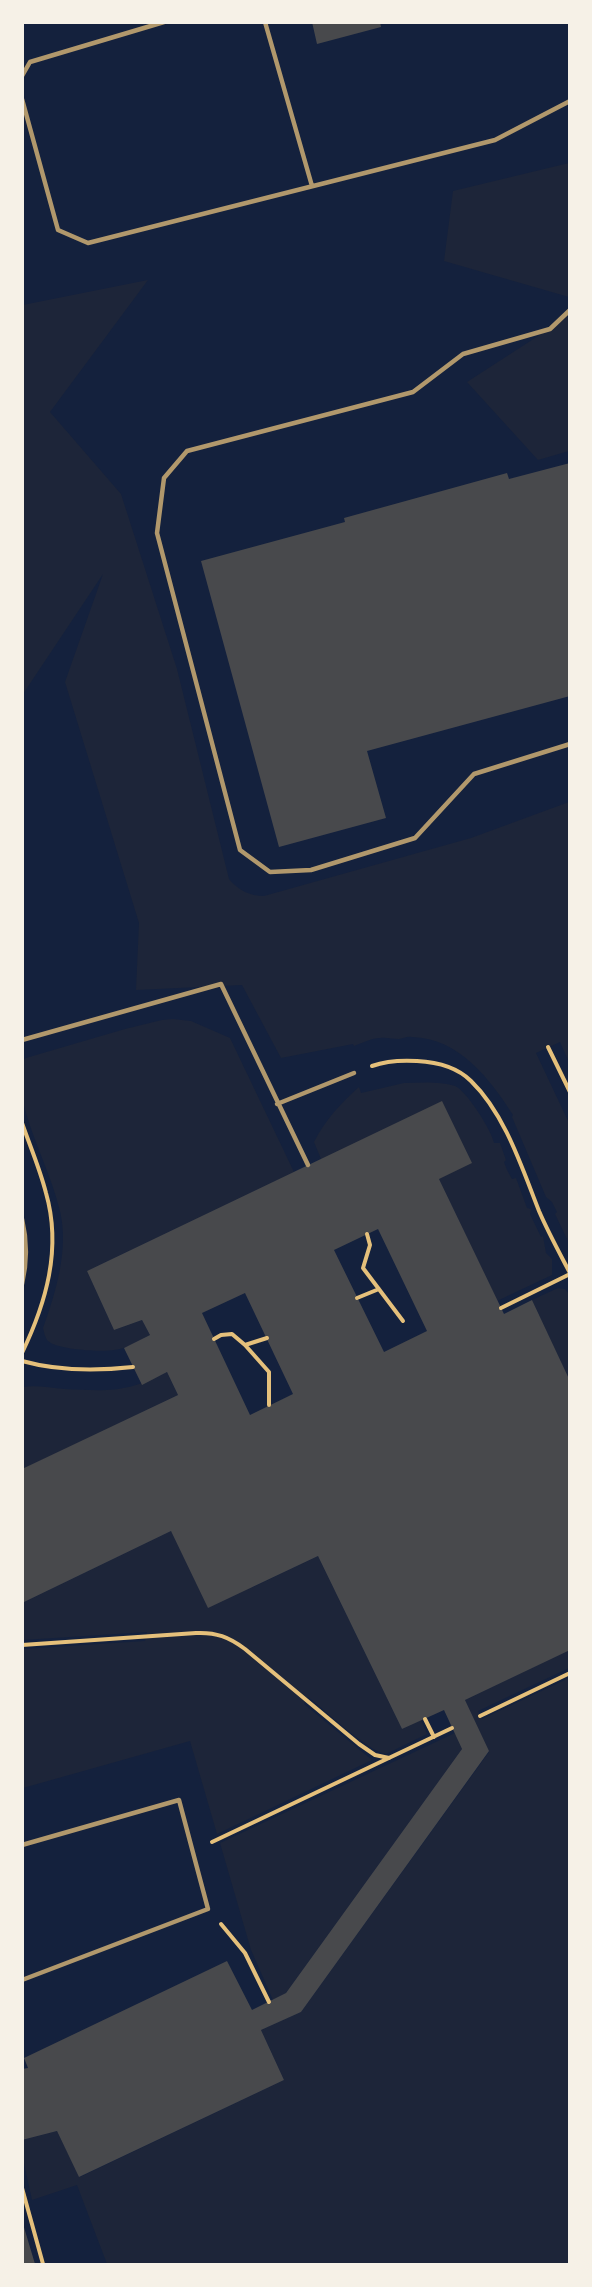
<!DOCTYPE html>
<html>
<head>
<meta charset="utf-8">
<style>
	body { margin:0 }
	#map { position:relative; width:592px; height:2287px; overflow:hidden; background:#14213d; font-family:Cabin,sans-serif }
	canvas { display:block }
	.frame { position:absolute; inset:0; border:24px solid #f6f1e7; pointer-events:none }
</style>
</head>
<body>
<div id="map">
<canvas width="592" height="2287"></canvas>
<div class="frame"></div>
</div>
<script>
const g = document.querySelector('canvas').getContext('2d');
g.lineJoin = 'round';
function fillPath(path, color) { g.fillStyle = color; g.fill(path, 'evenodd'); }
function trace(path, color, width, dash) { g.strokeStyle = color; g.lineWidth = width; g.lineCap = dash ? 'butt' : 'round'; g.setLineDash(dash || []); g.stroke(path); }
const green = new Path2D(`
	M569,163V297L444,261L453,191Z
	M148,280L50,412L121,494L177,669L229,879C238,890 250,896 264,896L471,838L569,802V1062L560,1042L536,1053L569,1123V1243L555,1214L557,1212L552,1202L546,1197L512,1117L513,1115C490,1079 459,1038 412,1037C407,1036 403,1039 399,1039C393,1039 386,1037 380,1038C372,1038 362,1043 354,1046L353,1044L281,1058L242,985L136,990L139,923L65,682L103,574L23,694V305Z
	M569,316V451L538,460L467,382Z
	M173,1019L191,1021L230,1038L294,1172L87,1271L114,1330L142,1320L150,1335C138,1341 127,1349 114,1350C101,1352 58,1350 48,1341C45,1338 44,1332 43,1328C56,1292 69,1249 60,1211C51,1174 32,1139 23,1102C20,1089 23,1074 22,1061L26,1058L125,1029L162,1020Z
	M404,1083C421,1083 439,1081 455,1086C466,1090 492,1131 494,1143H500L506,1160L504,1162L507,1170L512,1179L516,1178L527,1208L531,1209L530,1214L541,1237L543,1236L546,1253L552,1259V1275L497,1301L439,1179L321,1159L314,1142C325,1120 341,1103 359,1087L361,1093Z
	M558,1288L565,1289L569,1294V1380L532,1300Z
	M167,1372L178,1395L23,1469V1387C36,1385 51,1388 64,1389C109,1391 126,1393 167,1372Z
	M171,1531L249,1582L253,1587L318,1556L402,1729L421,1720L427,1734L386,1754C367,1751 325,1710 308,1697L304,1704L372,1760L217,1834L190,1741L23,1788V1649L145,1641L147,1632L23,1640L22,1603Z
	M569,1650V1668L478,1711L482,1719L569,1678V2264H107L77,2185L32,2200L23,2159L22,2140L57,2131L80,2177L284,2080L261,2030L301,2012L489,1752L465,1700Z
	M455,1733L462,1749L286,1993L273,2000L251,1950L220,1843Z`);
const building = new Path2D(`
	M312,22H380L381,27L317,44Z
	M570,463V696L367,751L386,818L279,847L201,561L345,522L344,518L507,473L509,479Z
	M442,1101L472,1163L439,1179L504,1314L532,1300L570,1381V1650L465,1700L489,1751L301,2012L261,2030L284,2080L79,2177L57,2131L22,2140V2069L28,2068L24,2058L227,1961L252,2010L286,1993L462,1749L444,1710L402,1729L318,1556L208,1608L171,1531L22,1603V1469L178,1395L167,1372L142,1385L124,1348L150,1335L142,1320L114,1330L87,1271ZM378,1229L427,1331L384,1352L334,1250ZM245,1293L293,1394L250,1415L202,1313Z
	M22,2224H23L35,2264H22Z`);
const path = new Path2D(`
	M548,1047L570,1092
	M372,1066C386,1061 401,1060 417,1061C436,1062 457,1067 471,1081C505,1114 522,1168 539,1211C548,1232 559,1252 570,1273
	M22,1123C30,1146 40,1169 46,1193C62,1249 46,1303 22,1353
	M367,1234L370,1245L363,1268L403,1321
	M357,1298L379,1289
	M501,1308L570,1274
	M214,1339L221,1335L232,1334L245,1345L269,1372V1405
	M245,1345L267,1338
	M22,1361C58,1371 97,1371 133,1367
	M22,1645L196,1633C216,1632 229,1637 245,1649L359,1744L375,1755L389,1758
	M480,1716L570,1673
	M425,1719L434,1737
	M212,1842L452,1728
	M221,1924L245,1953L269,2002
	M22,2188L43,2264`);
const service = new Path2D(`
	M265,22L312,186
	M22,76L30,62L164,22
	M22,99L58,230L88,243L495,140L570,101
	M570,310L550,329L463,354L413,392L187,451L164,478L157,533L240,850L270,872L311,870L415,838L474,774L570,744
	M22,1040L221,984L308,1165
	M277,1104L354,1073
	M22,1219C27,1240 27,1263 22,1284
	M22,1845L179,1800L208,1909L22,1980`);
fillPath(green, '#1d2539');
fillPath(building, '#48494c');
trace(path, '#e5c07b', 4);
trace(service, '#b1986c', 4.5);
</script>
</body>
</html>
